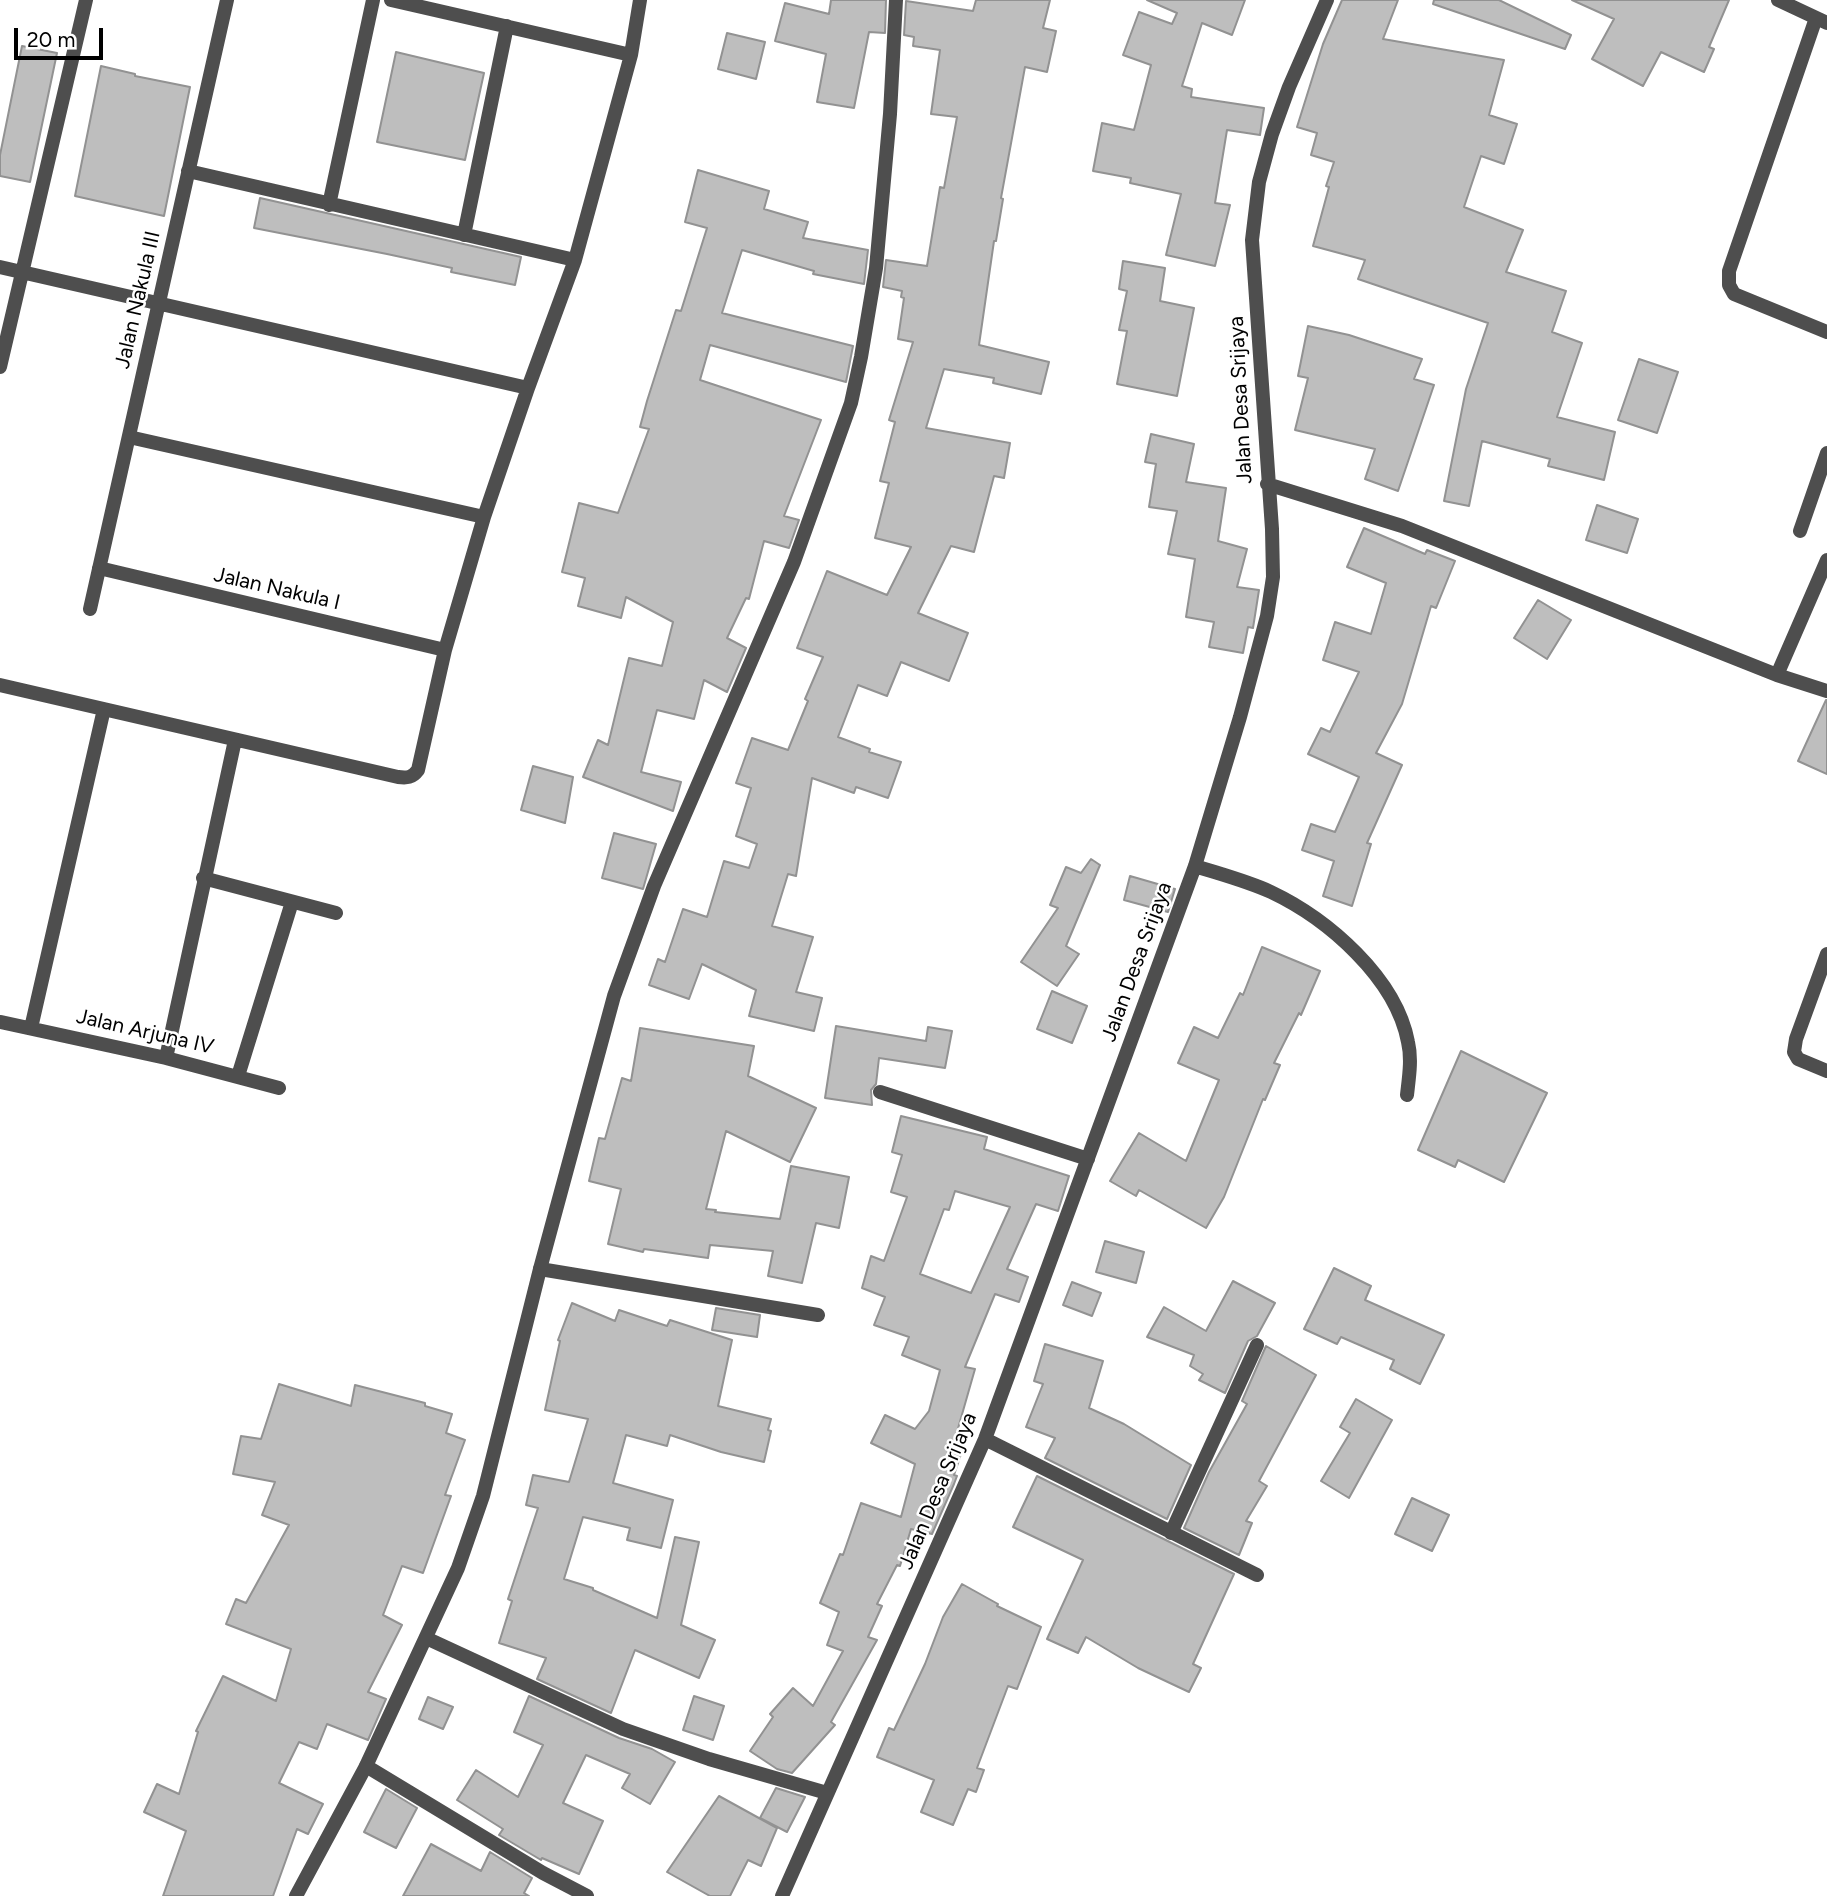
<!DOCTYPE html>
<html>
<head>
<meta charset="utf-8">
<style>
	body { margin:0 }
	#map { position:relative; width:1827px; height:1896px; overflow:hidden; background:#fff; font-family:Figtree,sans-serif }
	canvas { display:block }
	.scale { position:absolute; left:14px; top:28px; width:89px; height:32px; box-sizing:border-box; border:4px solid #000; border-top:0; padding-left:9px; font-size:21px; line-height:24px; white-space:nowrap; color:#000; -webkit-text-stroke:5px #fff; paint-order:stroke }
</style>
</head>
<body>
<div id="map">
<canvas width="1827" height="1896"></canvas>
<div class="scale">20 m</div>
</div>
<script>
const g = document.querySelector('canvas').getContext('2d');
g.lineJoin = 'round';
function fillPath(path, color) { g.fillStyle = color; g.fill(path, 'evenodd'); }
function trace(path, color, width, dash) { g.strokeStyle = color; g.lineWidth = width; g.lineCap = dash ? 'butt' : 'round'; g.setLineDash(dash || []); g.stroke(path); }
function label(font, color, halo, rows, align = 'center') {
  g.font = font + ' Figtree,sans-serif'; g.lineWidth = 5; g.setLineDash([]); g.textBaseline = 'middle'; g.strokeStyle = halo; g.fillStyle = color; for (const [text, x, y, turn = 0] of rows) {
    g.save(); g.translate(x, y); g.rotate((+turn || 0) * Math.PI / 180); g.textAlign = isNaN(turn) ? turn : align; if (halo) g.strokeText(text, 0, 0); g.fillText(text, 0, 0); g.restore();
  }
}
const building = new Path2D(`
	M831,0H886L885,33L869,32L854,108L817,102L826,54L775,41L785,3L829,14Z
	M976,0H1050L1043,28L1056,31L1047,72L1025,67L1001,198L1003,199L996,241H994L979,345L1049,362L1041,394L993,383L994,378L944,369L926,428L1010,443L1004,478L994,476L974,552L951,546L918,613L968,633L949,681L901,662L887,696L858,685L838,737L870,749L869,752L901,762L888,798L856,787L854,793L812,778L796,876L788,874L772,926L813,937L796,992L822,998L814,1031L749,1016L756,990L702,964L689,999L649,985L658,959L665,962L683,909L707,917L724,861L749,868L757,844L736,836L751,788L736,783L752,738L788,750L808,701L805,699L823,657L797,648L827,571L887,595L911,547L875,538L889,483L880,481L895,422L889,420L913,342L898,339L904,298L901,297L902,291L883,287L886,260L927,266L940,187L944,188L957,117L931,114L940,50L913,46L914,37L904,35L906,1L973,11Z
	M1147,0H1245L1232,35L1202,23L1182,86L1192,89L1191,97L1264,108L1260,135L1227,130L1215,203L1230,205L1215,266L1166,255L1181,194L1130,183L1131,178L1093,171L1102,123L1134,130L1151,65L1123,55L1139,12L1172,24L1177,13Z
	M1342,0H1398L1383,39L1504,60L1489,115L1517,124L1504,164L1481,156L1464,207L1523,230L1506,272L1566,291L1552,332L1582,343L1557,417L1615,432L1604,480L1548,466L1550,459L1482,441L1469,506L1444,501L1466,389L1488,323L1358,279L1365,260L1313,246L1329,187L1326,186L1334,162L1311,155L1317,133L1297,127L1323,44Z
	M1434,0H1499L1571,35L1565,49L1433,4Z
	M1572,0H1729L1709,47L1714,49L1704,72L1661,52L1643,86L1592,59L1614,19Z
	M727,33L765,42L756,79L718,69Z
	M22,46L57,53L30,182L0,176V155Z
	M396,52L484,73L465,160L377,142Z
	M101,66L135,74V76L190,87L164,216L75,196Z
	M698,170L769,191L764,209L808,222L803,238L868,250L864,284L813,274L814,271L742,250L722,313L853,346L846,382L710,345L700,380L821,420L784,516L799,520L789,548L764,541L749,599L746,598L727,638L746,648L727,692L704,680L694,719L657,710L641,772L681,782L673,811L583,777L598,740L608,745L629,658L662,666L673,622L626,597L621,618L578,606L585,578L562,572L579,503L618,513L649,429L640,427L647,401L676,310L681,311L707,228L685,222Z
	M260,198L521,257L515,285L451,272L452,268L387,254L254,228Z
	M1123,261L1165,268L1160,301L1194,308L1177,396L1117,384L1127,331L1119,330L1127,291L1119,289Z
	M1308,326L1349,335L1422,359L1414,379L1434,385L1398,491L1365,479L1375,449L1295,430L1308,378L1298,376Z
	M1639,359L1678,372L1657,433L1618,420Z
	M1151,434L1194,444L1186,482L1226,488L1218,541L1247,549L1237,587L1259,590L1253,628L1248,627L1243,653L1209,647L1214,622L1186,617L1195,559L1168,554L1177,511L1149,507L1156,464L1145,462Z
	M1597,505L1638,519L1627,553L1586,540Z
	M1364,528L1425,554L1427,550L1455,561L1436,608L1431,606L1402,704L1376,753L1402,765L1367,843L1371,844L1352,906L1323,896L1334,861L1302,850L1311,824L1335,832L1359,777L1308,754L1321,728L1330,732L1359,672L1323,660L1335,622L1371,634L1386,583L1347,567Z
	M1538,600L1571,620L1547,659L1514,638Z
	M1826,700H1827V774L1798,761Z
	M533,766L573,777L565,823L521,810Z
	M614,833L656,844L643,889L602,878Z
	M1091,859L1100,865L1066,946L1079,954L1057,986L1021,962L1058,908L1050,905L1066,867L1081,873Z
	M1130,876L1175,889L1168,912L1124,900Z
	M1262,947L1320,971L1301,1015L1299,1013L1274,1063L1280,1065L1265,1100L1263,1099L1224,1197L1206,1228L1139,1190L1136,1196L1110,1181L1139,1133L1186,1161L1219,1080L1178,1063L1194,1027L1218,1038L1240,993L1243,995Z
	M1052,991L1087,1006L1072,1043L1037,1029Z
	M836,1026L926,1041L928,1027L952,1031L945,1068L879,1058L876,1084L871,1090L872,1105L825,1098Z
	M640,1028L754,1046L748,1076L816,1108L790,1162L726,1131L706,1209L716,1210L715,1212L780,1219L791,1166L849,1177L839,1228L816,1223L802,1283L768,1276L773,1251L710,1245L708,1258L644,1249L643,1252L608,1244L621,1189L589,1181L599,1138L605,1139L622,1078L631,1081Z
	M1461,1051L1547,1093L1504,1182L1458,1160L1455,1167L1418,1150Z
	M901,1116L987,1137L984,1149L1069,1176L1058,1211L1036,1204L1007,1269L1028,1277L1019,1302L995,1294L965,1367L975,1369L955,1439L965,1442L954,1475L957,1476L954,1484L932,1534L911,1529L900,1566L897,1565L877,1604L882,1606L868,1637L877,1640L831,1722L835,1725L792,1773L777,1769L750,1751L773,1717L770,1714L793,1688L813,1706L843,1651L827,1645L839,1612L820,1603L840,1554L843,1555L861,1503L901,1517L915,1464L871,1443L885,1415L915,1429L929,1411L940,1370L902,1355L909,1337L874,1325L885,1297L862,1288L871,1256L884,1261L907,1197L891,1192L902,1155L892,1152ZM955,1191L1010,1207L971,1293L920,1274L944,1209L949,1210Z
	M1105,1241L1144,1252L1136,1283L1096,1272Z
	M1334,1268L1371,1286L1365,1300L1444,1335L1420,1384L1390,1369L1394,1360L1341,1337L1337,1344L1304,1329Z
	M1233,1281L1275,1303L1257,1336L1248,1341L1225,1393L1199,1380L1203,1374L1190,1366L1194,1355L1147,1337L1164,1307L1206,1331Z
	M1072,1282L1101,1293L1092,1316L1063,1305Z
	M572,1303L615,1321L619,1310L667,1326L670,1320L732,1340L718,1406L771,1419L768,1430L771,1431L764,1462L721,1452L670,1435L667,1446L626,1435L613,1483L673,1500L661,1548L627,1540L630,1528L583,1517L564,1579L593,1588V1590L657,1618L675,1537L699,1542L681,1625L715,1640L699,1678L635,1650L611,1713L537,1679L546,1658L499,1643L512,1601L508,1599L538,1508L526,1505L533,1475L569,1482L588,1419L545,1410L560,1341L558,1340Z
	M716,1308L760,1315L757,1337L712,1330Z
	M1045,1344L1103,1361L1089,1408L1124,1424L1191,1465L1167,1519L1045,1458L1055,1438L1026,1427L1043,1384L1034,1381Z
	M1266,1346L1316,1375L1259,1481L1267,1486L1246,1521L1252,1523L1239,1555L1184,1528L1209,1472L1247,1404L1242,1401Z
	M279,1384L351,1406L355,1385L425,1403V1406L452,1414L446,1433L465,1440L445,1495L451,1496L423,1573L402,1566L383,1615L402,1625L368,1692L386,1699L368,1740L327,1724L317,1749L299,1742L279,1783L323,1804L308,1834L297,1829L273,1896H163L186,1831L144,1812L157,1784L179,1794L198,1732L196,1731L223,1676L276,1701L291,1649L226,1624L236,1599L246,1603L289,1525L262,1515L275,1482L233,1474L241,1436L261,1439Z
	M1356,1399L1392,1420L1349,1498L1321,1481L1350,1433L1340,1427Z
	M1037,1476L1234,1574L1193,1664L1201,1668L1189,1692L1138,1668L1086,1637L1078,1653L1047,1639L1083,1560L1013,1527Z
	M1412,1498L1449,1515L1432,1551L1395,1534Z
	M962,1584L998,1604L997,1606L1041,1627L1017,1689L1008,1686L977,1768L984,1770L976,1792L968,1789L953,1825L921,1812L934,1780L877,1757L889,1728L894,1730L925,1664L943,1617Z
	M529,1696L619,1738L652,1749L675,1762L650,1804L622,1788L630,1774L586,1755L563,1803L603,1821L579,1874L542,1858L541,1860L499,1835L503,1829L457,1800L476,1770L518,1797L543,1745L514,1732Z
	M694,1696L724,1706L713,1740L683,1730Z
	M428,1697L453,1707L443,1729L419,1719Z
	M776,1788L805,1797L787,1832L760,1818Z
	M386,1789L417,1808L396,1848L364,1832Z
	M719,1796L777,1828L761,1866L748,1860L730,1896H710L667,1872Z
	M431,1844L481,1871L490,1852L532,1878L524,1893L529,1896H403Z`);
const minor = new Path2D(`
	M391,0L631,55
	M1778,0L1827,23
	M1816,18L1729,271V285L1734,294L1827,332
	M188,171L575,260
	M329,205L373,0
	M464,235L507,26
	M0,267L528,388
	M0,367L86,0
	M129,437L484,517
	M1267,484L1402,526L1777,675L1827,691
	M1800,531L1827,453
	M99,568L445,650
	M90,609L227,0
	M1777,675L1827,560
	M0,685L398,777C407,778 412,778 418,770L445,650L484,517L528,388L575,260L631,55L640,0
	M1195,866C1220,874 1247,881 1271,892C1328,919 1396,978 1408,1042C1412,1059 1409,1077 1407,1095
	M203,878L336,913
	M1827,954L1796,1039L1794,1052L1798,1059L1827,1071
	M1,1022L166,1058L279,1088
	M31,1028L104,709
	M166,1058L235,740
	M238,1076L292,902
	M880,1092L1088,1159
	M540,1269L818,1315
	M985,1439L1257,1575
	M1171,1533L1257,1345
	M426,1638L623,1729L709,1759L827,1793
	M366,1766L543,1873L587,1896
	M782,1896L985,1439L1195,866L1240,717L1267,616L1273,577L1272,529L1252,240L1259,182L1272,134L1289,87L1327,0`);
const tertiary = new Path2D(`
	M296,1896L366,1766L458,1568L483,1496L540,1269L614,996L654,886L794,562L851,403L861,357L876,268L890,114L896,0`);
const streetNames = [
	["Jalan Nakula III",138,300,-77],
	["Jalan Desa Srijaya",1241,400,-93],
	["Jalan Nakula I",277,589,13],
	["Jalan Desa Srijaya",1137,962,-70],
	["Jalan Arjuna IV",145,1032,13],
	["Jalan Desa Srijaya",938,1491,-67]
];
fillPath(building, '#bebebe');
trace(building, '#929292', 2);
trace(minor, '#4e4e4e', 14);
trace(tertiary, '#4e4e4e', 14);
label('21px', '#000', '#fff', streetNames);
</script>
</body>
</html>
